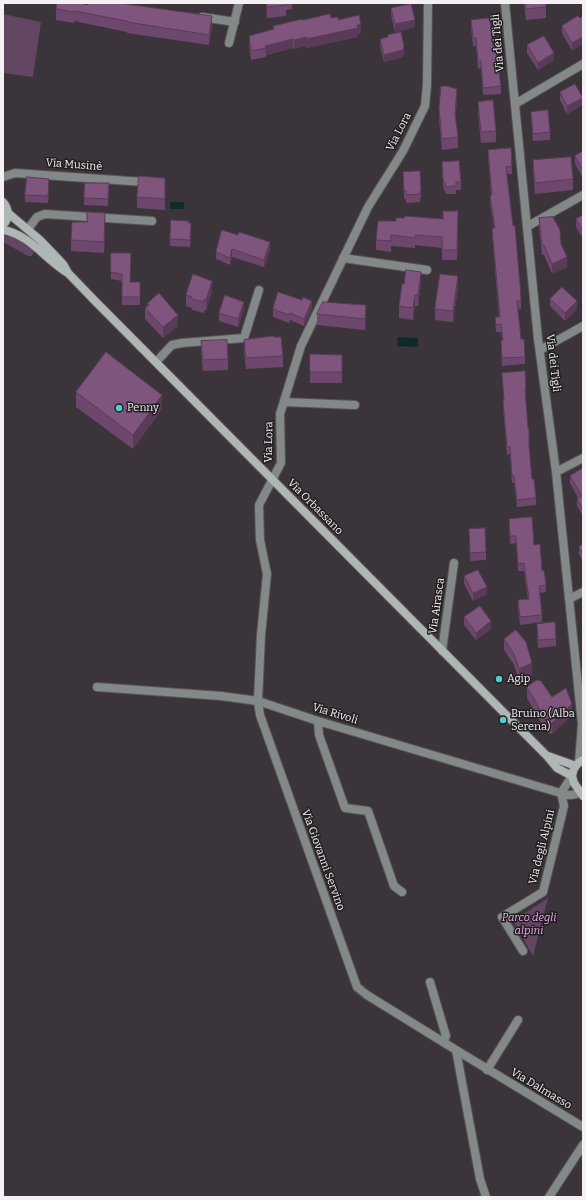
<!DOCTYPE html>
<html>
<head>
<meta charset="utf-8">
<style>
	body { margin:0 }
	#map { position:relative; width:586px; height:1200px; overflow:hidden; background:#3b343a; font-family:Bitter,serif }
	canvas { display:block }
	.frame { position:absolute; inset:0; border:4px solid #f4f0f4; pointer-events:none }
</style>
</head>
<body>
<div id="map">
<canvas width="586" height="1200"></canvas>
<div class="frame"></div>
</div>
<script>
const g = document.querySelector('canvas').getContext('2d');
g.lineJoin = 'round';
function fillPath(path, color) { g.fillStyle = color; g.fill(path, 'evenodd'); }
function trace(path, color, width, dash) { g.strokeStyle = color; g.lineWidth = width; g.lineCap = dash ? 'butt' : 'round'; g.setLineDash(dash || []); g.stroke(path); }
function label(font, color, halo, rows, align = 'center') {
  g.font = font + ' Bitter,serif'; g.lineWidth = 3; g.setLineDash([]); g.textBaseline = 'middle'; g.strokeStyle = halo; g.fillStyle = color; for (const [text, x, y, turn = 0] of rows) {
    g.save(); g.translate(x, y); g.rotate((+turn || 0) * Math.PI / 180); g.textAlign = isNaN(turn) ? turn : align; if (halo) g.strokeText(text, 0, 0); g.fillText(text, 0, 0); g.restore();
  }
}
const green = new Path2D(`
	M3,14L41,22L33,77L3,73Z
	M3,234C16,236 24,243 34,251L32,256H28L3,242Z
	M548,898L533,956L513,921Z`);
const water = new Path2D(`
	M170,202H184V209H170Z
	M398,337L418,338V347L397,346Z`);
const minor = new Path2D(`
	M428,3L427,85L425,106L403,151L368,207L301,346L280,414L281,463L259,505L260,540L267,574L261,635L258,701L260,715L357,987L367,995L456,1050L480,1179L486,1197
	M505,3L538,339L556,472L582,724L579,762
	M202,17L235,22
	M229,43L239,3
	M515,104L583,64
	M3,177L15,173L144,182
	M528,226L583,195
	M28,229L37,217L45,214L152,221
	M343,258L427,270
	M540,350L583,326
	M156,362L172,345L182,343L244,338L259,290
	M284,402L355,405
	M556,472L583,458
	M569,599L583,592
	M442,651L454,563
	M97,687L221,696L258,701L318,721L567,795H571L580,793
	M318,721L319,735L345,808L368,811L394,886L402,892
	M561,793L572,776
	M523,951L502,917L543,892L564,806L561,793
	M430,982L446,1036L443,1042
	M456,1050L583,1127
	M487,1070L518,1020
	M549,1197L583,1145`);
const secondary = new Path2D(`
	M3,202C9,209 10,218 3,225
	M8,213L40,240L63,264L68,273L96,302L547,756L557,768L572,776
	M3,230C29,234 46,260 68,273
	M548,756L576,766
	M583,760C576,763 573,769 572,776L574,783L583,796`);
const wall = new Path2D(`
	M266,3H292V9L286,10V16L267,18Z
	M524,3H546V18L526,20Z
	M391,8L415,27L395,32L391,15Z
	M56,9L212,27L209,45L127,33V32L74,21V23L56,20Z
	M578,16L572,51L562,33V26Z
	M331,18L338,20L361,33L358,34V37L306,48V46L294,49L293,48L266,55V57L251,60L249,45V36L273,29V26L303,20Z
	M471,20L493,46L501,86V94L483,95L481,68L478,69L476,46H473L471,28Z
	M388,35L404,54L403,57L384,62L380,46V39L388,37Z
	M527,45L554,60L538,70L527,53Z
	M560,92L583,105L567,114L560,100Z
	M457,100L455,118L458,137V148L442,150L439,120V109Z
	M478,102L496,131V142L481,143L478,113Z
	M531,112L550,132V140L533,141L531,119Z
	M488,150L512,166V174H507L521,301V309H518L521,339L525,357V364L502,366L501,341H502L501,332H496L495,317H499L492,235V228H494L490,203V195H491L488,157Z
	M583,151V178L575,164V156Z
	M533,160L573,179V190L535,194L533,171Z
	M442,162L461,182V190H456V194H446L445,190H444L443,186Z
	M403,172L421,190V198H420V202L406,203V199H404Z
	M165,178V210L137,208V197Z
	M85,183H109L108,206L84,205Z
	M49,186L48,203L25,202V195Z
	M583,215V239L576,227V219Z
	M404,218L458,222L457,260H442V248L415,245V248L391,246V252L376,250V240L396,221Z
	M539,218L561,244L567,267L552,274L544,255H542L539,228Z
	M87,222L105,224L104,253L71,251V240Z
	M189,223L191,230L190,247L170,246V239Z
	M222,230L270,250L264,267L232,257L230,265L216,259V252Z
	M111,253L130,282H140V305H122V281L111,279Z
	M421,283L418,306H415L413,320L399,318V306L404,284Z
	M458,287L453,322L435,320V309Z
	M212,292L206,311L204,310V313L192,310V308L186,306V295Z
	M550,299L577,309L565,321L550,306Z
	M147,304L178,326L163,338L145,319V308L147,306Z
	M312,308L304,326L290,320L289,323L273,317V309Z
	M244,309L238,327L219,321V313Z
	M317,314L366,316L365,330L317,325Z
	M274,337L283,356V367L246,369L244,351V340Z
	M201,341L228,359V370L203,371L201,352Z
	M310,354L342,355V383H310Z
	M502,373L526,389V396H525L529,446L532,479L536,498V505L517,507L514,483H512L510,454L507,455L503,407V400H504Z
	M76,392L162,409L133,449L76,407Z
	M583,468V516L577,506V499L578,498L570,483V476Z
	M509,519L534,545L546,585V592L539,593L542,615V622L520,625L518,608V600L528,599L524,571H518L516,543L510,544Z
	M469,529L486,552V560L470,561Z
	M583,544V562L579,554V547Z
	M464,576L487,594L473,601L464,584Z
	M464,617L491,629L476,640L464,625Z
	M537,624L556,639V646L538,648Z
	M504,639L532,674L519,680L514,665L504,650Z
	M527,687L572,715L552,734L547,733L527,698Z`);
const shadedWall = new Path2D(`
	M212,16V27L209,45V35Z
	M415,20V27L395,32V24Z
	M361,24V33L358,34V37L306,48V46L294,49V40Z
	M583,37V44L572,51V43Z
	M293,39V48L266,55L265,46Z
	M404,46V54L403,57L384,62V55Z
	M554,53V60L538,70V63Z
	M457,89V100L455,125V114Z
	M583,98V105L567,114V106Z
	M49,179V186L48,203V196Z
	M105,213V224L104,253V242Z
	M270,242V250L264,267V260Z
	M232,249V257L230,265V258Z
	M567,257V267L552,274V264Z
	M421,272V283L418,306V295Z
	M458,276V287L453,322V311Z
	M212,281V292L206,311V300Z
	M415,295V306L413,320V308Z
	M312,301V308L304,326V319Z
	M577,301V309L565,321V313Z
	M244,302V309L238,327V319Z
	M366,305V316L365,330V319Z
	M178,315V326L163,338V327Z
	M162,395V409L133,449V435Z
	M487,587V594L473,601V593Z
	M491,621V629L476,640V633Z
	M532,663V674L519,680V669Z
	M572,704V715L552,734V723Z`);
const building = new Path2D(`
	M57,3H80L88,5V3H119L212,16L209,35L127,22V21L74,11V12L56,9Z
	M267,3H286V5L267,7Z
	M525,3H546V7L526,9Z
	M411,4L415,20L395,24L391,8Z
	M330,14L331,18L338,17V20L359,15L361,24L357,25L358,28L306,39L307,37L294,40L293,39L265,46L266,48L251,51L249,36L274,29L273,26L302,19L303,20Z
	M578,16L580,18L583,16V37L572,43L562,26Z
	M490,18L493,46H495L501,86L483,88L481,61H478L476,38H473L471,20Z
	M401,32L404,46L403,50L384,55L380,39L388,37V35Z
	M544,36L554,53L538,63L527,45Z
	M575,84L583,98L567,106L560,92Z
	M441,86H447L457,89L455,114L458,137L442,139L439,109Z
	M493,100L496,131L481,132L478,102Z
	M548,110L550,132L533,134L531,112Z
	M511,148L512,166L506,167L513,226H515L520,284L521,301H517L521,339H524L525,357L502,358L501,341L503,340L501,324L496,325L495,317H500L492,228H495L490,195H492L488,150Z
	M583,151V170L575,156Z
	M571,157L573,179L535,183L533,160Z
	M459,161L461,182H456V186L446,187L445,183H444L443,178L442,162Z
	M420,171L421,190L420,191V194L406,195V191H404L403,172Z
	M139,176L165,178V199L137,197Z
	M27,177L49,179L48,196L25,195Z
	M85,183H109L108,199L84,198Z
	M443,211H458L457,250H442V237L415,235V238L391,235V241L376,240L378,221H396V218H404L405,216L443,219Z
	M87,212L105,213L104,242L71,240L72,222H87Z
	M583,215V231L576,219Z
	M553,217L560,230L561,244L567,257L552,264L544,245H542L539,218Z
	M171,220L189,221L188,223H191L190,240L170,239Z
	M222,230L238,235L239,232L270,242L264,260L232,249L230,258L216,252Z
	M111,253H131L130,282H140V297H122V274L111,272Z
	M406,270L421,272L418,295H415L413,308L399,306L402,284H404Z
	M193,274L212,281L206,300L204,299V302L192,299V297L186,295Z
	M440,274L458,276L453,311L435,309Z
	M562,287L577,301L565,313L550,299Z
	M278,292L302,300L303,297L312,301L304,319L290,313L289,315L273,309Z
	M159,293L178,315L163,327L145,308L149,305L147,304Z
	M225,295L244,302L238,319L219,313Z
	M323,302L366,305L365,319L317,314Z
	M274,336V337H281L283,356L246,358L244,340Z
	M227,340L228,359L203,360L201,341Z
	M106,352L162,395L133,435L76,392Z
	M310,354L342,355V372H310Z
	M525,371L526,389H525L528,428H529V446L532,479H534L536,498L517,500L514,476H512L510,447H507L503,400H504L502,373Z
	M583,468V509L577,499L582,496L570,476Z
	M532,517L534,545L540,544L542,571L544,570L546,585L539,586L542,615L520,617L518,600L529,599L524,563L518,564L516,536H510L509,519Z
	M485,528L486,552L470,553L469,529Z
	M583,544V554L579,547Z
	M478,570L487,587L473,593L464,576Z
	M480,606L491,621L476,633L464,617Z
	M555,622L556,639L538,640L537,624Z
	M516,630L526,642L532,663L519,669L514,654L504,639Z
	M537,680L541,681L552,697L566,688L572,704L552,723L547,722L527,687Z`);
const markers = [
	[119,408,4,"#52cdcd"],
	[499,679,4,"#52cdcd"],
	[503,720,4,"#52cdcd"]
];
const streetNames = [
	["Via dei Tigli",498,43,-95],
	["Via Lora",399,132,-63],
	["Via Musinè",74,165,4],
	["Via dei Tigli",553,363,83],
	["Via Lora",269,442,-89],
	["Via Orbassano",315,507,45],
	["Via Airasca",437,606,-82],
	["Via Rivoli",335,714,17],
	["Via degli Alpini",542,847,-76],
	["Via Giovanni Servino",323,860,70],
	["Via Dalmasso",541,1089,31]
];
const poiNames = [
	["Penny",127,408],
	["Agip",507,679],
	["Bruino (Alba",511,714],
	["Serena)",511,727]
];
const parkNames = [
	["Parco degli",529,918],
	["alpini",529,931]
];
fillPath(green, '#634661');
fillPath(water, '#0e2a2a');
trace(minor, '#595258', 10);
trace(secondary, '#595258', 10);
trace(minor, '#838888', 8);
trace(secondary, '#aeb6b6', 8);
fillPath(wall, '#6d486c');
fillPath(shadedWall, '#593b58');
fillPath(building, '#7f547d');
trace(building, '#593b58', 1);
for (const [x, y, r, color] of markers) { const dot = new Path2D(); dot.arc(x, y, r, 0, 2 * Math.PI); g.fillStyle = color; g.fill(dot); trace(dot, '#201d20', 1.5); }
label('11px', '#f4f0f4', '#201d20', streetNames);
label('11px', '#f4f0f4', '#201d20', poiNames, 'left');
label('italic 11px', '#f0adec', '#201d20', parkNames);
</script>
</body>
</html>
